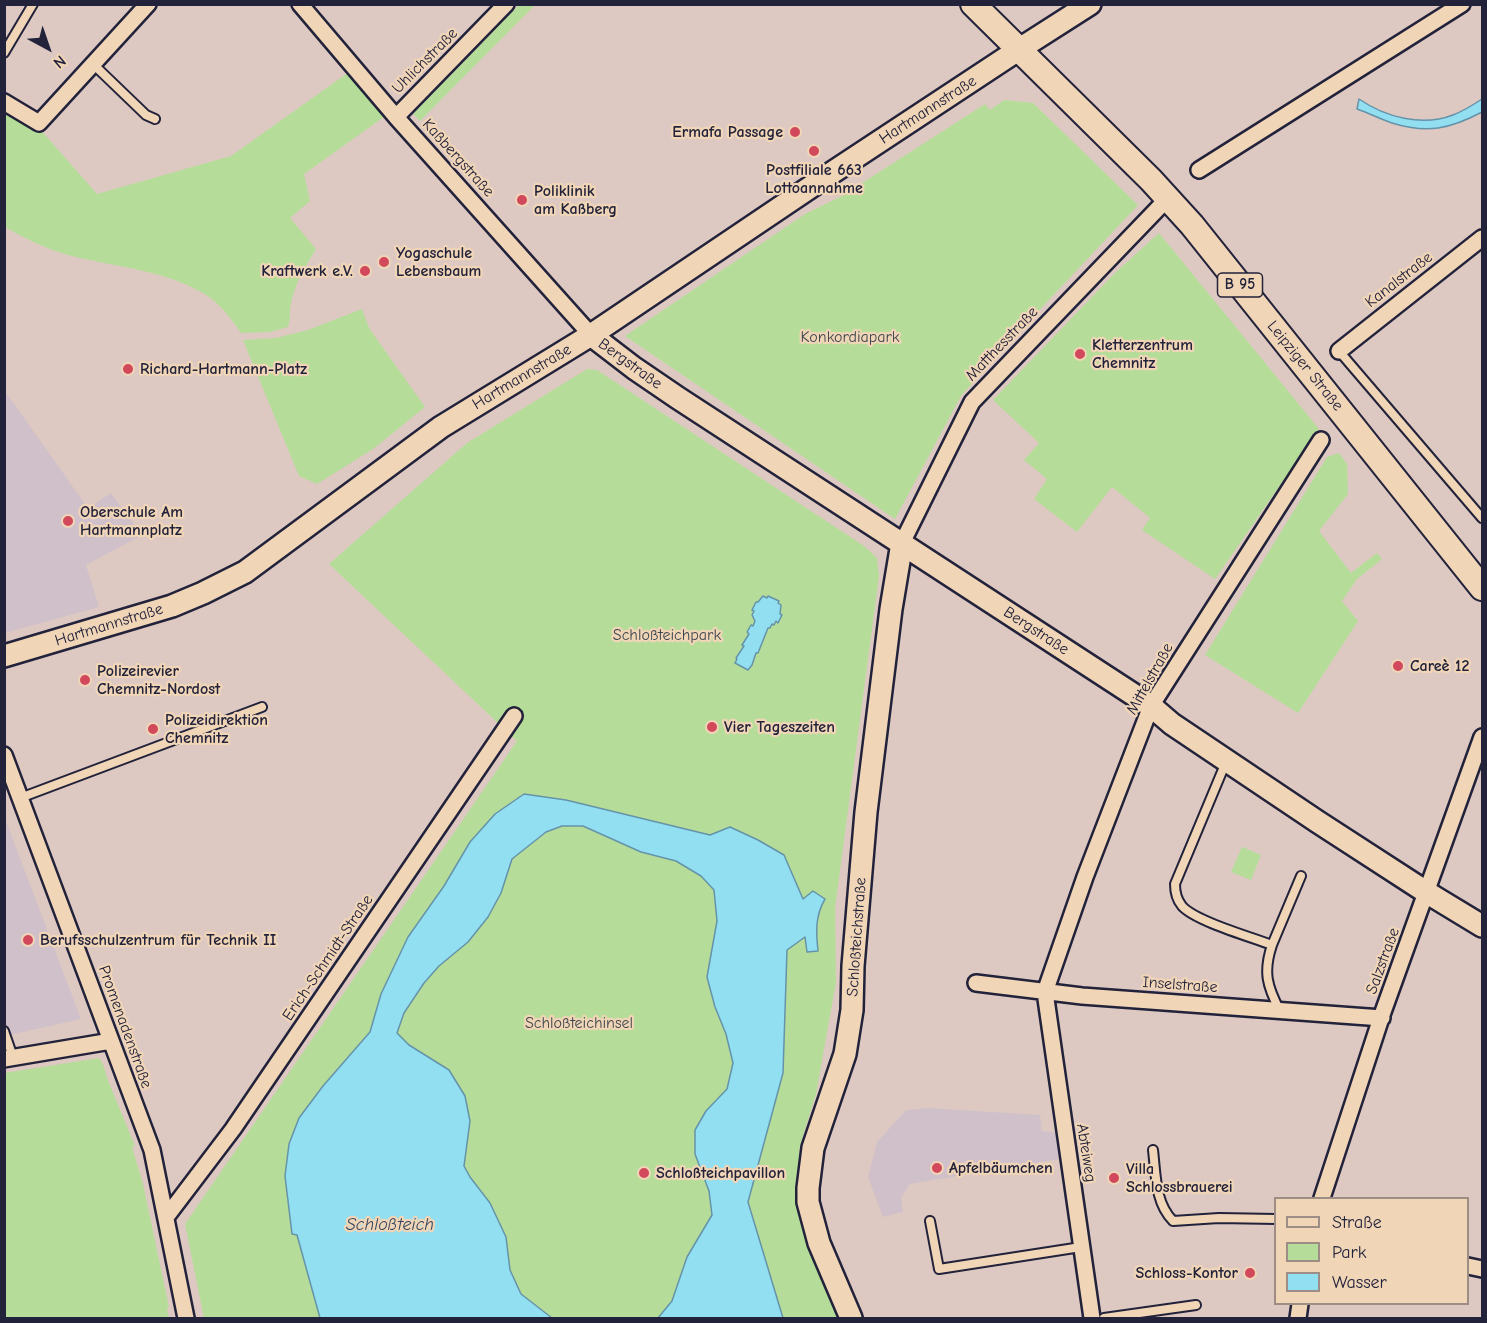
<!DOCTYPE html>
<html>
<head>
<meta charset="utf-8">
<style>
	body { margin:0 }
	#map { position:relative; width:1487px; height:1323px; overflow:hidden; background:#ddc9c2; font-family:"Comic Neue",sans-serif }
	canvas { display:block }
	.frame { position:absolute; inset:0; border:6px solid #22223b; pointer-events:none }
	.legend { position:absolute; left:1274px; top:1197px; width:195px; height:108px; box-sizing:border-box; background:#f0d5b7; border:2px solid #9e8d85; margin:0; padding:8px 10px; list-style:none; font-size:18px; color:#22223b }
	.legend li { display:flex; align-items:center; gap:12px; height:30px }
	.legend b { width:30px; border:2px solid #9e8d85 }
	.north { position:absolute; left:18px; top:18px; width:60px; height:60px; -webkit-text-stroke:4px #f0d5b7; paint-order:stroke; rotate:140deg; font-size:16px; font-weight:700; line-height:24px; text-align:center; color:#22223b }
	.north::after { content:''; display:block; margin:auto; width:21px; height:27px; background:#22223b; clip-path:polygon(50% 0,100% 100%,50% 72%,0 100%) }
</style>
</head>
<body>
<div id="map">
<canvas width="1487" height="1323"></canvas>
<div class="frame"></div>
<ul class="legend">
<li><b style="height:8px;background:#f0d5b7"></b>Straße</li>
<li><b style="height:16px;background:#b5dd99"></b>Park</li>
<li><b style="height:16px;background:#92dff2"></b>Wasser</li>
</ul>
<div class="north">N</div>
</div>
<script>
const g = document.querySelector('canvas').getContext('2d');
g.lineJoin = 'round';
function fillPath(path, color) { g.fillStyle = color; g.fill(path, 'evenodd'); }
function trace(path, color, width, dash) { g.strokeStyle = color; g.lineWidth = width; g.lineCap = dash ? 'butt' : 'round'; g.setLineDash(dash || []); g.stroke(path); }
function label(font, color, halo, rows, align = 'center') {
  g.font = font + ' "Comic Neue",sans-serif'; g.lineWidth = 4.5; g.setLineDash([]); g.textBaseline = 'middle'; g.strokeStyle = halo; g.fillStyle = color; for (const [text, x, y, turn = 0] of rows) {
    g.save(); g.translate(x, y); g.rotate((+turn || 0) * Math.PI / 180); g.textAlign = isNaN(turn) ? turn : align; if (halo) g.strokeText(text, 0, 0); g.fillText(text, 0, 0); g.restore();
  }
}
const built = new Path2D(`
	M4,390L88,508L111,493L142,535L86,565L99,607L5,633Z
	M4,816L81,1019L5,1036H4Z
	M928,1108L1040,1115L1042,1131L1057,1133L1059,1159L910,1184L901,1198L903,1212L883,1217L868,1177L877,1142L906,1110Z`);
const green = new Path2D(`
	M520,4L535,5L420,121L413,114Z
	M349,72L388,114L304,174L310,201L290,218L316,249C305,267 295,283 291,303C289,312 291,319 288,327L270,332L241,333C231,318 219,302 203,293C163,270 116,267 72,256C48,250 26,239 5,227V107L39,128L97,194L231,156Z
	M1004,100L1033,103L1138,205L1001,351L961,396L895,519L625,336L805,214L842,196L985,104L990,110Z
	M1159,233L1319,429L1215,579L1142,530L1150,518L1112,487L1077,532L1034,499L1047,479L1024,460L1039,443L993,400L1115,273Z
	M362,309L369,328L425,407L373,449L317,484L299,476L243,340L276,338L308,330Z
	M587,369L597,370L864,546L877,558L879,576L835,908L836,982L816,1094L800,1145L795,1198L846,1318H783L748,1202L783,1073L787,950L805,937L818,951C816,932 815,916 825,899H803L784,855L758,840L730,828L710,835L566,800L524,794L470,842L444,886L408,937L381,994L370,1032L323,1086L299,1118L289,1144L292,1234H297L320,1318H204L185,1224L517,741L329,564L467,443Z
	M1339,453L1347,464L1348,494L1319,531L1351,573L1377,553L1382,559L1357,579L1342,601L1358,621L1298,713L1205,655L1327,457Z
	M562,826H583L641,852L676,861L701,876L714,890L717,921L707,977L715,1007L726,1034L733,1063L727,1089L706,1111L695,1154L709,1191L712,1215L687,1257L672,1301L658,1318H552L521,1294L510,1270L506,1237L490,1203L470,1177L464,1166L470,1121L449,1070L409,1045L397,1033L404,1013L424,983L439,966L507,873L512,859L546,832Z
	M1242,847L1261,855L1251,880L1231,872Z
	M99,1058L103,1064L107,1078L135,1146L132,1147L143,1184L169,1307L167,1308L169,1318H5V1073Z`);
const water = new Path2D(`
	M1359,99C1385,117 1422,127 1453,115C1463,111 1473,105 1482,99V112C1450,129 1427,134 1392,123C1380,119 1369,113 1357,109Z
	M763,596L767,598L768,596L779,601L778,603L781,605L780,614L782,615L778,623L776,621L774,625L772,624L770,628H768L758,653H756L752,665L748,670L735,663L737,659L736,658L744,646L742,645L749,634L747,632L751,625L753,626L755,621L752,615L754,611L752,610L756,602H758Z
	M524,794L566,800L710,835L730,827L758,840L784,855L803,899L813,891L825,899C815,916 816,932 818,951L807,952L805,937L787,950L783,1073L748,1202L783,1318H658L672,1301L687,1257L712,1215L709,1191L695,1154V1130L706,1111L727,1089L733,1063L726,1034L715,1007L707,977L717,921L714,890L701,876L676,861L641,852L583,826H562L546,832L512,859L501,893L488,917L468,942L439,966L424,983L404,1013L397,1033L409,1045L449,1070L465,1096L470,1121L464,1166L470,1177L490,1203L506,1237L510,1270L521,1294L552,1318H320L297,1235L292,1234L285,1176L289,1144L299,1118L323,1086L370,1032L381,994L408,937L444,886L470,842L495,814Z`);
const lane = new Path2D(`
	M4,53L33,4
	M93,64L146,115L155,119
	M1339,351L1482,518
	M1226,762L1175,884C1175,892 1177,900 1182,906C1195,921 1251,937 1272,945L1301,876
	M20,798L262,707
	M1272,945C1263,972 1267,986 1280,1011
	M4,1031L13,1057
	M1153,1150C1156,1175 1155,1203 1173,1221L1219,1218L1276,1219
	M930,1221L939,1269L1081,1247
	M1104,1318L1196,1305`);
const street = new Path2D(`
	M300,4L396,117L591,335
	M4,102L39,123L148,4
	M396,117L506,4
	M1199,170L1462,4
	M1339,351L1482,238
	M902,543L972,402L1168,198
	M4,755L152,1150L186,1318
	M976,983L1082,996L1382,1018
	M4,1059L111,1041
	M1322,1198L1383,1012L1482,737
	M167,1216L233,1129L514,716
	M1468,1266L1482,1269
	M1092,1318L1045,992L1085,877L1151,706L1321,440
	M1298,1318L1300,1304`);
const secondary = new Path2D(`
	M591,335L634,368L678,398L1151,706L1172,724L1318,822L1426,892L1482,926
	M4,656L172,606L203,593L245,572L441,427L591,335L824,178L1018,50L1090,4
	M851,1318L819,1243L808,1202V1188L813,1148L845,1054L852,1010L853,966L866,812L891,609L902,543`);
const primary = new Path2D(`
	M973,4L1151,180L1192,225L1482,588`);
const markers = [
	[795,132,6,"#d1495b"],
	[814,151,6,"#d1495b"],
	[522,200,6,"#d1495b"],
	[384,262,6,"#d1495b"],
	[365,271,6,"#d1495b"],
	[1080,354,6,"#d1495b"],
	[128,369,6,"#d1495b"],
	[68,521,6,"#d1495b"],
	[1398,666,6,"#d1495b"],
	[85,680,6,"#d1495b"],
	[712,727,6,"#d1495b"],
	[153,729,6,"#d1495b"],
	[28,940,6,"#d1495b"],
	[937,1168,6,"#d1495b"],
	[644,1173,6,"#d1495b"],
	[1114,1178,6,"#d1495b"],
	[1250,1273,6,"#d1495b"]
];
const shields = [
	[1240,285,45]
];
const shieldNames = [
	["B 95",1240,285]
];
const streetNames = [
	["Uhlichstraße",425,61,-45],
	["Hartmannstraße",928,110,-33],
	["Kaßbergstraße",458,158,48],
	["Kanalstraße",1399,280,-38],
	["Matthesstraße",1002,344,-46],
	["Bergstraße",630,364,36],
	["Leipziger Straße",1305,366,51],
	["Hartmannstraße",522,377,-31],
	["Hartmannstraße",109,625,-17],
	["Bergstraße",1036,631,33],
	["Mittelstraße",1150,679,-61],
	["Schloßteichstraße",857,937,-86],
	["Erich-Schmidt-Straße",328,958,-56],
	["Salzstraße",1383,961,-70],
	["Inselstraße",1180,985,4],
	["Promenadenstraße",125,1027,70],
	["Abteiweg",1086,1153,81]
];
const poiNames = [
	["Ermafa Passage",783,132,"right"],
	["Postfiliale 663",814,170,"center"],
	["Lottoannahme",814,188,"center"],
	["Poliklinik",534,191],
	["am Kaßberg",534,209],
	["Yogaschule",396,253],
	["Lebensbaum",396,271],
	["Kraftwerk e.V.",353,271,"right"],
	["Kletterzentrum",1092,345],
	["Chemnitz",1092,363],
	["Richard-Hartmann-Platz",140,369],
	["Oberschule Am",80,512],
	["Hartmannplatz",80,530],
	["Careè 12",1410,666],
	["Polizeirevier",97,671],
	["Chemnitz-Nordost",97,689],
	["Polizeidirektion",165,720],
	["Chemnitz",165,738],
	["Vier Tageszeiten",724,727],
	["Berufsschulzentrum für Technik II",40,940],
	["Apfelbäumchen",949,1168],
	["Villa",1126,1169],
	["Schlossbrauerei",1126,1187],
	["Schloßteichpavillon",656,1173],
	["Schloss-Kontor",1238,1273,"right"]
];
const parkNames = [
	["Konkordiapark",850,337],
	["Schloßteichpark",667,635],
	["Schloßteichinsel",579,1023]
];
const waterNames = [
	["Schloßteich",390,1225]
];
fillPath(built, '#d0c0ca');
fillPath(green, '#b5dd99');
fillPath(water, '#92dff2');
trace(water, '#6593a9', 1.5);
trace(lane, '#22223b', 12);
trace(street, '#22223b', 20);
trace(secondary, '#22223b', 26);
trace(primary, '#22223b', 28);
trace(lane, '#f0d5b7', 8);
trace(street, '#f0d5b7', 15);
trace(secondary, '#f0d5b7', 21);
trace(primary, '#f0d5b7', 24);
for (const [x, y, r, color] of markers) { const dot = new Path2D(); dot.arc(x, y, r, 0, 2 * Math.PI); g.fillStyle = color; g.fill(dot); trace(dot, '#f0d5b7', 2); }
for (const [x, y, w] of shields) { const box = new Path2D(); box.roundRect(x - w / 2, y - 12, w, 24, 4.5); g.fillStyle = '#f0d5b7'; g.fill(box); trace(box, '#22223b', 1.5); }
label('bold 15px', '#22223b', null, shieldNames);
label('16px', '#22223b', '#f0d5b7', streetNames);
label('bold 16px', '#22223b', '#f0d5b7', poiNames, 'left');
label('16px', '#3f474e', '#f0d5b7', parkNames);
label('italic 18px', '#384860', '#f0d5b7', waterNames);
</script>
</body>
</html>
